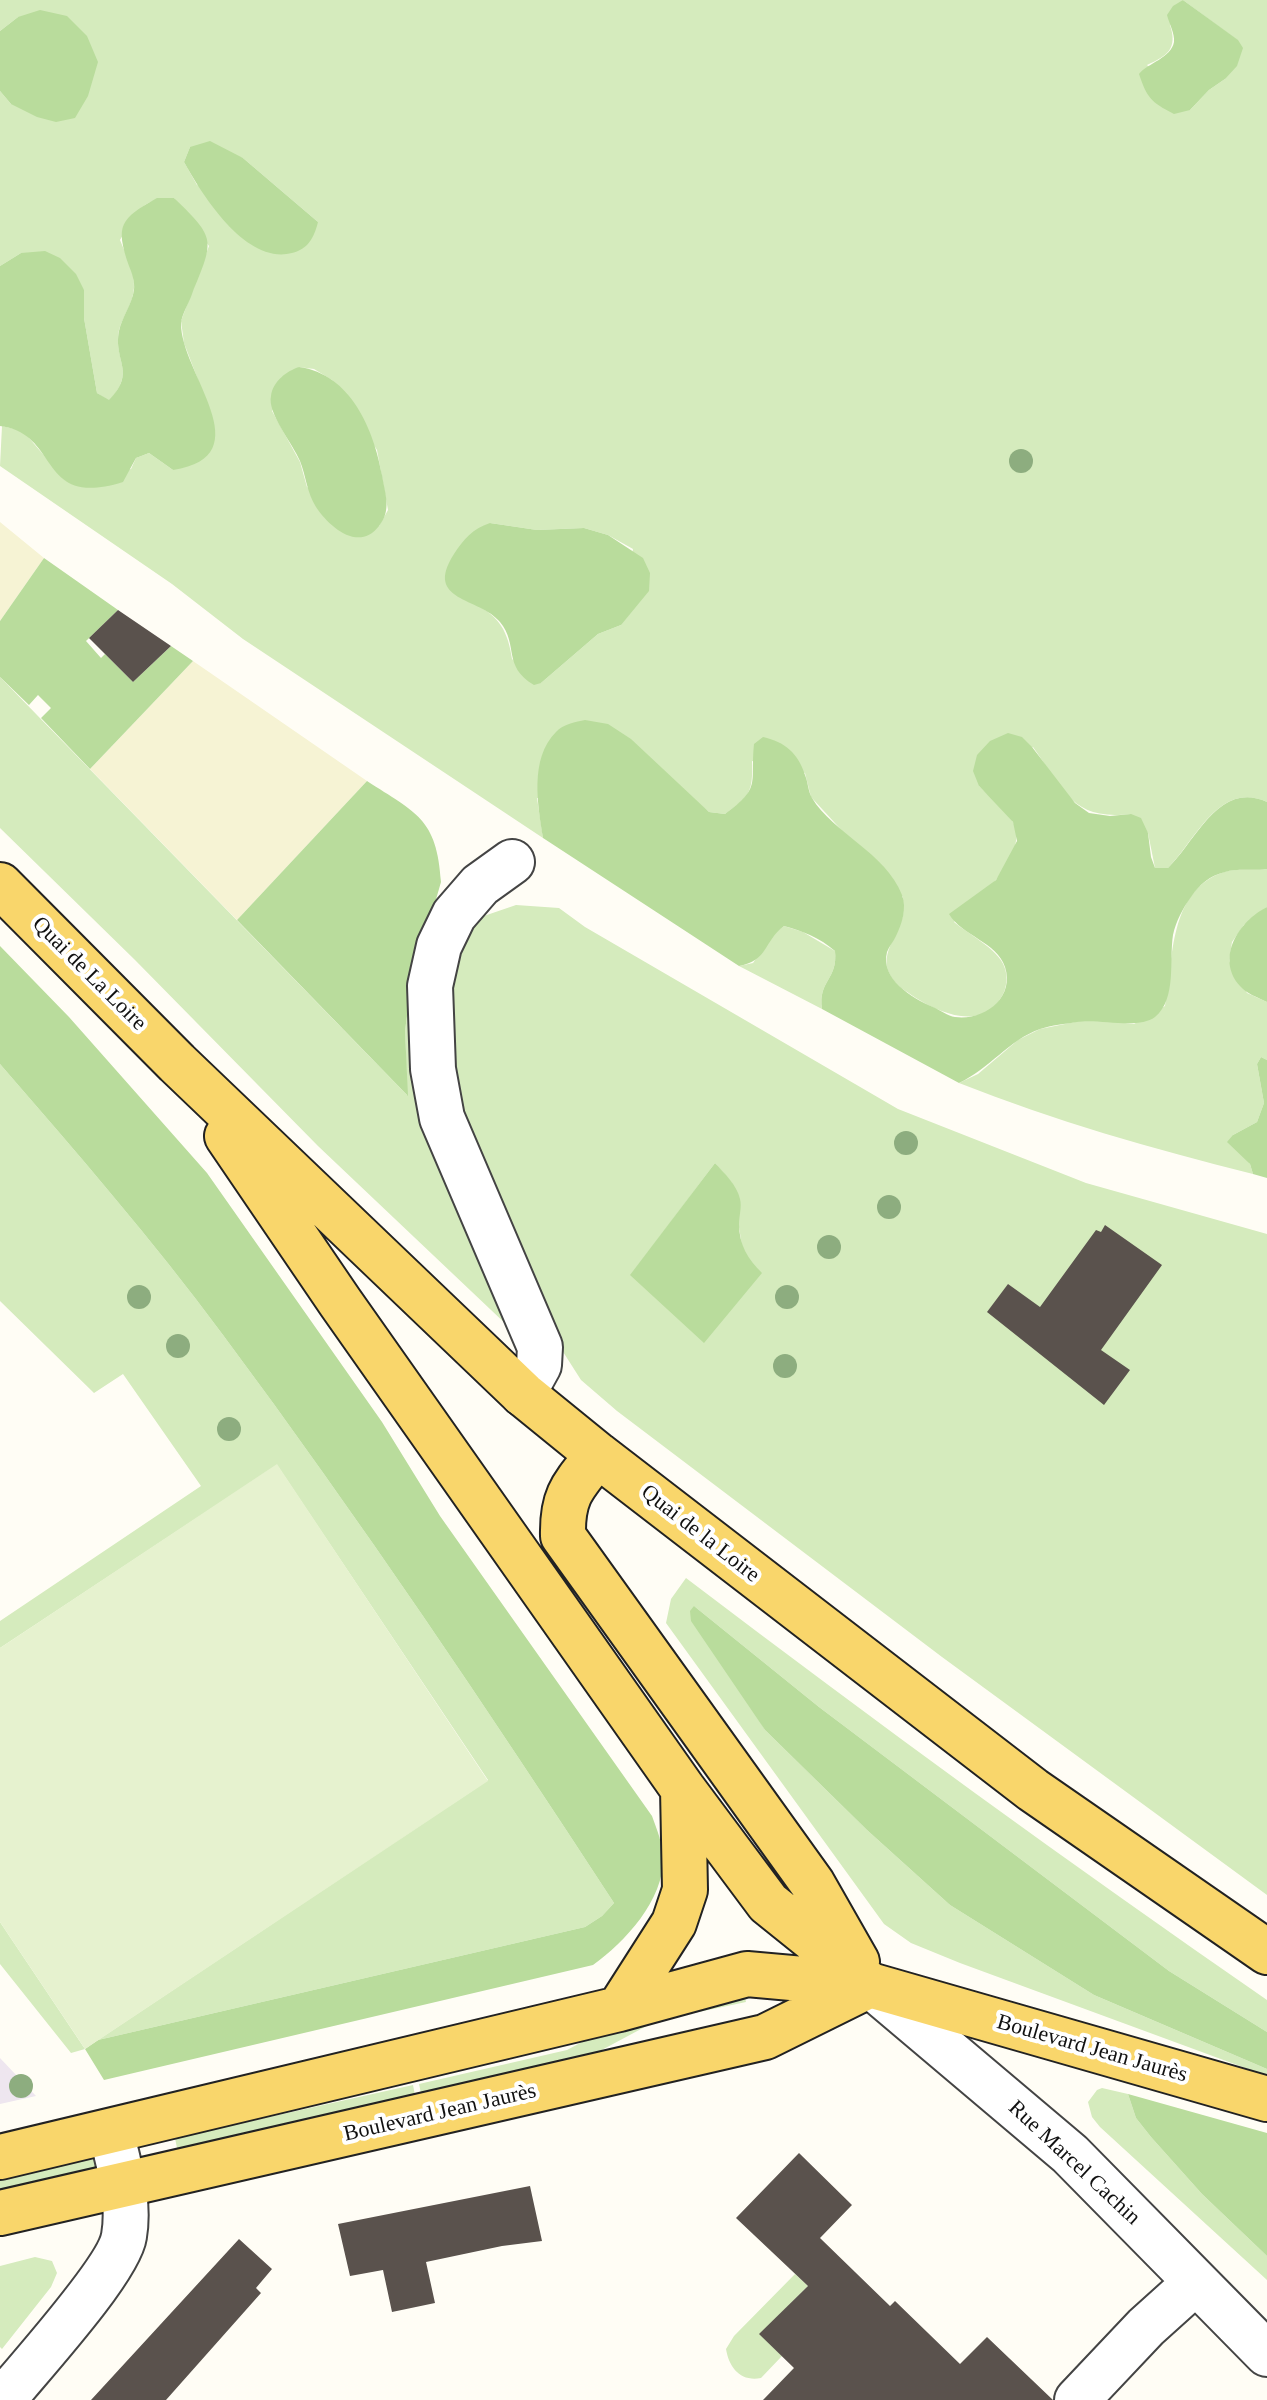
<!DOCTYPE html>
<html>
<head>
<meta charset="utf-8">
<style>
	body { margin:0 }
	canvas { display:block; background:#fffdf5 }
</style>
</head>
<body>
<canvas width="1267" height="2400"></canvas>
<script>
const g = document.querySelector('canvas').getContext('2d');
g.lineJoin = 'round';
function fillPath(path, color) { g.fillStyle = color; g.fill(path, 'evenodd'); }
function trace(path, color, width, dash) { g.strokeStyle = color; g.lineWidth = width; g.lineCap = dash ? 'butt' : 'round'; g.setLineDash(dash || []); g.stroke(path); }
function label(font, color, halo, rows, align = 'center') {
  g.font = font + ' Georgia,serif'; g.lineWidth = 8; g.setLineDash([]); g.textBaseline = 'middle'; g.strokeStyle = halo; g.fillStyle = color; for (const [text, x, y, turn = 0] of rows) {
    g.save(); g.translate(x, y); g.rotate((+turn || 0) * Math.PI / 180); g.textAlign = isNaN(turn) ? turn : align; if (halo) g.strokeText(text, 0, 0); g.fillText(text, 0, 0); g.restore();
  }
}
const industrial = new Path2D(`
	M0,2058L36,2096L0,2104Z`);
const farmland = new Path2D(`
	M0,522L44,558L0,621Z
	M193,661L367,781L237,920L90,769Z`);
const green = new Path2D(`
	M0,0H1267V802C1219,780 1195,841 1168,868H1155L1148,833L1130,814C1072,821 1063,789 1033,747L979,786C989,797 1008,810 1014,824C1028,858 976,901 954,922C968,934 998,949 1004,966C1008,975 1007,988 1002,996C983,1030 943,1015 916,998C906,991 894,985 889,973C880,953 899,934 903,915C904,909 903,903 903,897L811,797L805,773L752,761C753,792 750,796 725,814L709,812L692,798H537L543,838L243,639L172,584L0,466L2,426L23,431L66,481L131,469L136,458L149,453L173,470L211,414L184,343L181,321L209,246L174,198C141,197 135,214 120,240C126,255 135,272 134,288C133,303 123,316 119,330C113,361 137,371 109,401L97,393L84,318V290L21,253L0,266V91L11,104L18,17L0,31ZM1183,0L1237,40L1225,79L1209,90L1190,110L1147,65C1167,56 1178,49 1170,25ZM190,147L243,158L318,222L197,185L184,162ZM299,367L314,369L332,380L377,450L388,510L379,526L307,487L300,462L272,411ZM490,523L537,530L584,528L608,535L633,549L621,625L598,634L541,683L512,659C508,632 500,617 475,604Z
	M0,677L407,1095L405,1031L411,986L510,1328L318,1146L135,960L0,828Z
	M1267,869V907L1244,925L1232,942L1229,961L1247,993L1267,1002V1060L1261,1057L1257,1064L1264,1103L1257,1122L1233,1135L1250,1164L1253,1174C1153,1149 1055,1121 959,1083L978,1074L1018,1040L1040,1029L1090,1019L1134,1024L1165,1006C1174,958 1168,891 1224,872C1235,868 1254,871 1267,869Z
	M516,905L559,908L585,927L898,1109L1086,1183L1267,1234V1895L942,1657L617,1411L581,1380L530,1300L459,1145L447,976L461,944L481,917ZM715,1163L732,1183L742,1246L747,1258L631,1275Z
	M784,926L803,932L835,951C838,980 818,980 822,1009L739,966L753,963L772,935Z
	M0,1064C76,1152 153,1240 223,1335C360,1519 489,1711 614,1903L602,1916L585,1927L98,2040L488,1780L277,1465L0,1648V1621L201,1486L123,1374L94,1393L0,1301Z
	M686,1578C877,1723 1070,1864 1267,2000V2032L1169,1971L819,1707L694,1606L765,1730L867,1830L950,1905L1094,1995L1267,2069V2076L960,1963L911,1943L884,1924L666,1623L671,1599Z
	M0,1922L85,2049L71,2053L0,1964Z
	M743,1990L746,2002L656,2021L583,2060L422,2098L419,2084L567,2050L627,2018Z
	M413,2085L416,2100L178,2153L175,2138Z
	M1102,2088L1128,2094L1136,2118L1151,2137L1202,2194L1267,2256V2280L1100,2127L1092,2117L1088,2102L1097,2090Z
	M97,2156L101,2171L0,2193V2178Z
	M35,2257L52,2261L57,2273L51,2287L2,2349L0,2347V2266Z
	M795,2274L808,2286L760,2334L782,2356L761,2378C741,2382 729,2368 726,2349L734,2336Z`);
const forest = new Path2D(`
	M1183,0L1238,40L1243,48L1237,66L1225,79L1209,90L1190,110L1174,114C1151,102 1147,98 1139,74C1148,63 1171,58 1174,42C1175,34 1169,23 1167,15L1173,6Z
	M40,10L67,16L87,36L98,62L88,96L75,118L56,122L37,117L11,104L0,91V31L18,17Z
	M210,141L243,158L318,222C314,238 308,249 292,253C246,265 203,196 184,162L190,147Z
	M157,198H174C217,239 214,240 192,294C189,303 182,314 181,323C180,373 264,456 173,470L149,453L136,458L123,482C36,509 62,434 0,426V266L21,253L45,251L60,258L76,274L84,290V318L97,393L109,400C137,372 113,361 119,331C122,317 132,304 134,290C135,282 132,273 129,266C115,225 120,219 157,198Z
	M299,367C351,374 374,430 382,475C385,494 392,510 379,526C359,552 330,528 316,507C307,493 306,476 300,461C293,444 267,413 271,396C273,381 287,371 299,367Z
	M490,523L537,530L584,528L608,535L643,558L650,573L649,591L621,625L598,634L541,683L534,685C502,666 519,645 500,622C480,597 423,602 454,554C464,539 472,529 490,523Z
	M44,558L118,610L86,641L101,658L105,654L133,682L171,646L193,661L90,769L41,718L51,708L38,695L29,705L0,677V621Z
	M585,720L608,724L631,739L709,812L725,814C762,787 750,784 754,744L763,737C785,742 798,753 805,775C808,782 808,791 812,798C833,833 886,853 902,895C907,908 902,924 896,936C894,941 889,946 887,952C880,979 912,998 933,1007C940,1010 948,1016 955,1017C984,1021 1015,998 1005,967C997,942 962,936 949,914L996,880L1017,841L1013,822L979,786L973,771L977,755L990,741L1008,733L1022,737L1032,747L1075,803L1089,813L1110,816L1131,814L1141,818L1148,833L1151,857L1155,868H1168C1196,841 1219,780 1267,802V869C1254,871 1236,868 1225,872C1209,876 1200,884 1191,897C1183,908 1176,921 1173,935C1169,960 1177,999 1155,1017C1138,1030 1098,1018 1077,1022C1065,1024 1052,1025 1040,1029C1009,1040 989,1069 959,1083L822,1009C818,980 838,980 835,951C820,938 803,931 784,926C763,942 769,960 739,966L543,838C538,806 529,759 556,732C563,724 576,722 585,720Z
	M367,781C416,813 437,818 441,882L411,986L405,1031L408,1096L237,920Z
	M1267,907V1002C1257,997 1247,994 1240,986C1215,958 1239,921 1267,907Z
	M0,946L69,1017L207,1173L382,1422L440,1516L652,1816C657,1830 663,1844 663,1858C664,1900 625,1942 593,1965L104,2080L85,2049L98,2040L585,1927L602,1916L614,1903C489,1711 360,1519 223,1335C153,1240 76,1152 0,1064Z
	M1261,1057L1267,1060V1178L1253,1174L1250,1164L1227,1142L1233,1135L1257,1122L1264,1103L1257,1064Z
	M715,1163C724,1173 737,1185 740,1199C742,1207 739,1216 739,1224C739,1245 748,1259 762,1273L704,1343L630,1275Z
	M694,1606L819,1707L1169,1971L1267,2032V2069L1094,1995L950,1905L867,1830L765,1730L691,1621L690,1611Z
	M1128,2094L1267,2133V2256L1202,2194L1151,2137L1136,2118Z`);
const pitch = new Path2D(`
	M277,1464L488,1781L85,2049L0,1922V1648Z`);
const building = new Path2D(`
	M118,610L171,646L133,682L89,638Z
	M1105,1225L1162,1265L1101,1350L1130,1370L1104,1405L987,1312L1008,1284L1040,1307L1096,1230L1101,1232Z
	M799,2153L852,2205L820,2238L890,2306L895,2301L960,2364L987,2337L1053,2400H763L794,2368L759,2334L808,2286L736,2218Z
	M530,2186L542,2241L502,2246L426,2262L435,2303L392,2312L383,2270L350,2276L338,2224Z
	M239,2239L272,2269L256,2288L261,2293L166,2400H91Z`);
const minor = new Path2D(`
	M512,862L480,885L454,915L439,946L430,986L433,1069L442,1118L540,1347L539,1365L523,1394
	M870,1985L1070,2154L1267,2354
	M3,2400C28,2369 119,2270 124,2236C130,2201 119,2165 111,2132
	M1077,2400L1146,2327L1196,2282`);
const major = new Path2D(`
	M0,885L177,1063L523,1394L598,1455L1033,1790L1267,1952
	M227,1136L340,1302L683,1789L768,1903L870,1985
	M598,1455C573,1486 562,1495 563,1536L812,1883L857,1962
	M619,2009L674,1923L685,1890L683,1789
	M0,2157L619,2009L747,1974L870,1985L1267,2099
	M0,2213L765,2037L870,1985`);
const trees = [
	[1021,461],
	[906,1143],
	[889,1207],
	[829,1247],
	[139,1297],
	[787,1297],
	[178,1346],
	[785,1366],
	[229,1429],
	[21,2086]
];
const streetNames = [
	["Quai de La Loire",89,974,45],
	["Quai de la Loire",700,1534,38],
	["Boulevard Jean Jaurès",1092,2049,16],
	["Boulevard Jean Jaurès",440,2113,-13],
	["Rue Marcel Cachin",1074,2163,43]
];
fillPath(industrial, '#eee6ef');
fillPath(farmland, '#f6f3d4');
fillPath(green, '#d5ebbd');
fillPath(forest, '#b9dc9c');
fillPath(pitch, '#e6f2cf');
fillPath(building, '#5a524d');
trace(minor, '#444', 48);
trace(major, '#222', 48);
trace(minor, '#fff', 44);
trace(major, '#f9d66b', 44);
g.fillStyle = '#8dad7f';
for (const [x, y] of trees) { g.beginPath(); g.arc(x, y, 12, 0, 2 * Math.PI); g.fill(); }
label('22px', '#111', '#fff', streetNames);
</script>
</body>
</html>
